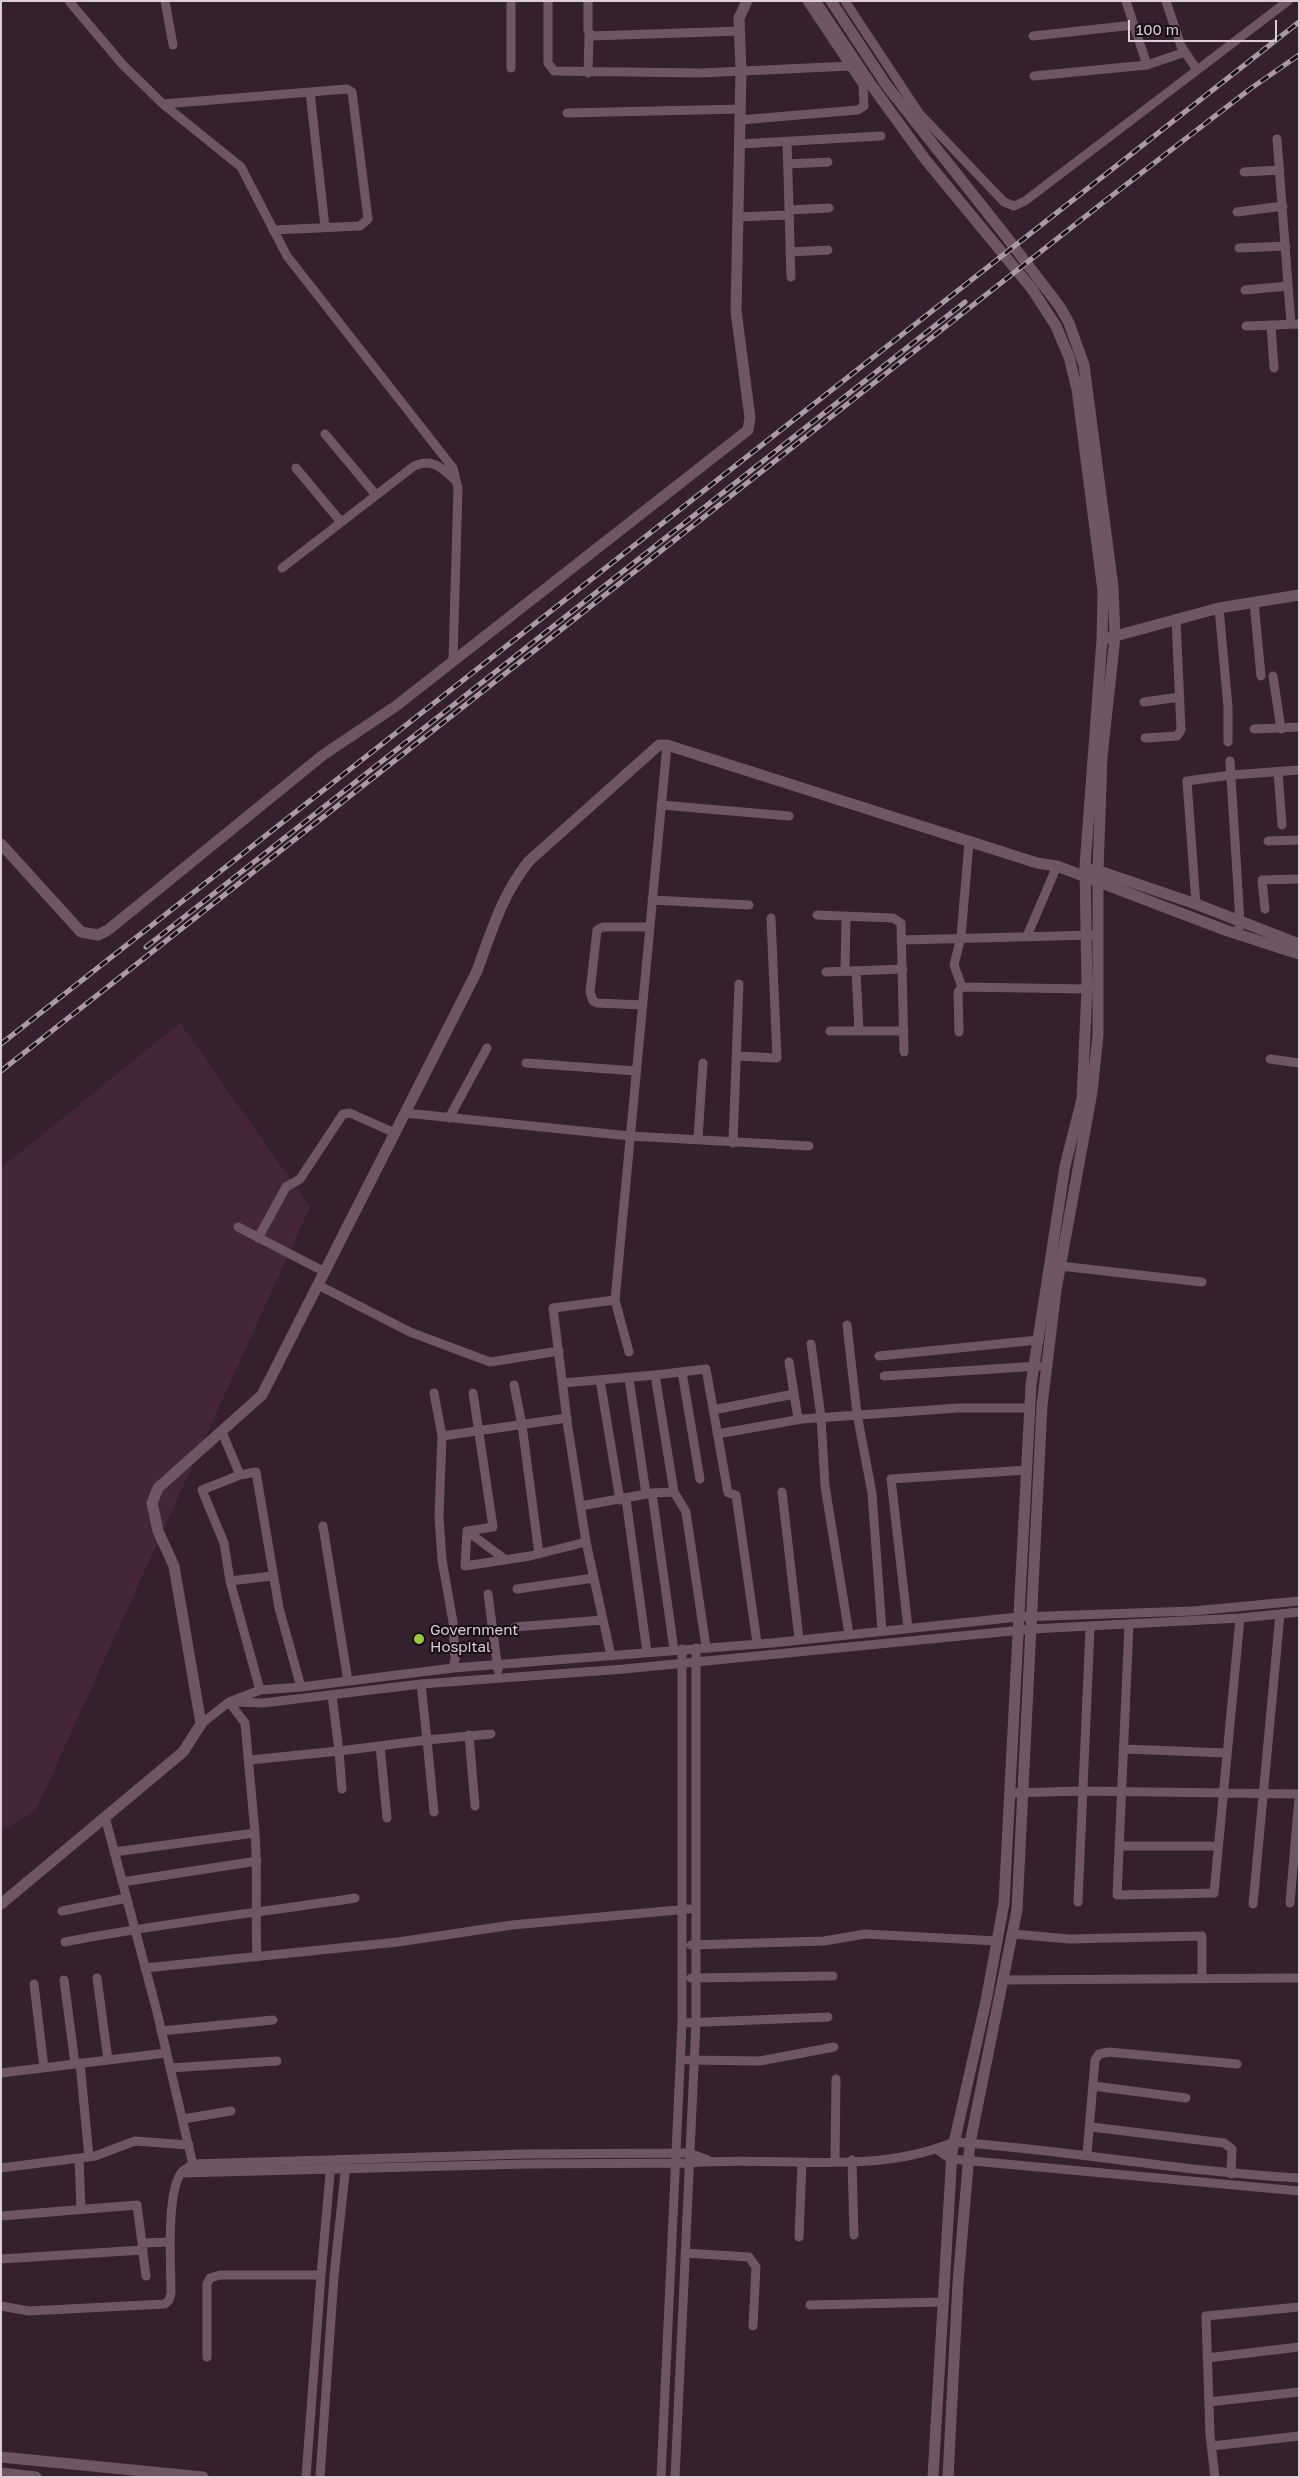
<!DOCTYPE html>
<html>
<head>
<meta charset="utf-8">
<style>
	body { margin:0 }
	#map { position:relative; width:1300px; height:2478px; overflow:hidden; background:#35202d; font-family:"Golos Text",sans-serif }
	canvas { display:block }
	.frame { position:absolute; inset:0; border:2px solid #dcced6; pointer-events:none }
	.scale { position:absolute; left:1128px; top:20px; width:149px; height:22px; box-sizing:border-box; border:2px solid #dcced6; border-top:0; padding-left:6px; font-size:15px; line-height:18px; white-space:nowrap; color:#dcced6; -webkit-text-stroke:4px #170d13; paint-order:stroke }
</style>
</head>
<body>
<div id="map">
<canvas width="1300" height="2478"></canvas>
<div class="frame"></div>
<div class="scale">100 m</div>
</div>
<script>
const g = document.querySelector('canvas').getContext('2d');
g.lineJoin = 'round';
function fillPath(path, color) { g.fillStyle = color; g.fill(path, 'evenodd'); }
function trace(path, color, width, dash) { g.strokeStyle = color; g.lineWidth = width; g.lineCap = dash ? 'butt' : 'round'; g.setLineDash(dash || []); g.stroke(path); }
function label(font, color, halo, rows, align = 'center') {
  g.font = font + ' "Golos Text",sans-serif'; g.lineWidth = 4; g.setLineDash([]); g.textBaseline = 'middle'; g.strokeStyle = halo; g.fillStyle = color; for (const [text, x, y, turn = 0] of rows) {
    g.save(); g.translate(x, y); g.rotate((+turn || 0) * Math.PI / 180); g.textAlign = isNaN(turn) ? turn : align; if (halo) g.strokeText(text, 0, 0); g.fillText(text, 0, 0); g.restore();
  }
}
const built = new Path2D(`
	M180,1023L310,1207L36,1810L1,1832V1168Z`);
const street = new Path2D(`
	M69,1L123,65L163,104L241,167L287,256L453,468L458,488L453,660
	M165,1L173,45
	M548,1V63L554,71L701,73L850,66
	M588,1V31L592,36L740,31
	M845,1L919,113L1004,202L1014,206L1025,201L1288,1
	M1126,1L1147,65
	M1166,1L1181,46L1197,70
	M1033,36L1134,25
	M511,68V1
	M588,73L589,35
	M1034,76L1147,65L1185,52
	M310,92L325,227
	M163,104L347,89L352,92L368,219L360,226L273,230
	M567,113L741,109
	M740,120L858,110L864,106L863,85L807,1
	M1277,139L1291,324
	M787,141L791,277
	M740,144L881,136
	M788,164L828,162
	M1244,172L1280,170
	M789,210L829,208
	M1237,212L1283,206
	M737,217L789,215
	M1239,248L1286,246
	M790,252L828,250
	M1245,290L1288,286
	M1271,325L1274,368
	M1246,326L1299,324
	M325,434L376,495
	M296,468L341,522
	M282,568L414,466C433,457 443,469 456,481
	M1254,602L1261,676
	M1219,608L1228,707V742
	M1273,676L1281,729
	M1144,702L1180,697
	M1254,729L1299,727
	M1145,738L1177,736L1181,730L1176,619
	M1230,761L1240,922L1238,934
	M1278,772L1282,825
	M661,805L789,816
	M1268,841L1299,840
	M652,900L749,905
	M1196,904L1187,781L1231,775L1299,770
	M1265,909L1262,880L1299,879
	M817,915L893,918L901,923L904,1052
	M1027,936L1057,866
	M903,940L1093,935
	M845,971L846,917
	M856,971L859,1031
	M826,972L903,969
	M962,987L954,965L961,937L969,842
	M643,1005L597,1003L593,1001L590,992L597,930L603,927H650
	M830,1031H904
	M959,1032L958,992L962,987L1087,989
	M738,1056L777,1058L771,918
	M1270,1059L1299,1063
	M526,1063L636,1071
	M405,1113L630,1136L809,1146
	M449,1118L487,1048
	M698,1138L703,1063
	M733,1143L739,984
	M238,1227L325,1272
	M258,1238L286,1187L300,1179L343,1114L350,1113L395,1133
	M1060,1266L1202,1282
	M318,1285L410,1332L490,1362L559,1351
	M847,1325L857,1414L872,1493L882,1631
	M811,1344L821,1417L825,1486L849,1634
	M629,1352L615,1300L667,745
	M879,1356L1038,1340
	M789,1362L798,1419
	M682,1372L700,1479
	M884,1376L1039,1366
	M629,1378L646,1494
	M600,1380L620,1500
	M563,1383L655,1375
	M514,1385L522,1425L539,1554
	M434,1393L442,1436L439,1516L442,1560L453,1622L455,1659L453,1668
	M473,1393L493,1527L467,1531L465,1566L530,1556L586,1542
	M713,1410L794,1394
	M222,1432L240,1475L202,1490L224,1543L230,1581L260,1690
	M717,1434L802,1419L958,1408H1030
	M442,1436L567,1418
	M240,1475L256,1472L279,1608L301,1687
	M674,1492L686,1512L706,1647
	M782,1492L799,1639
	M652,1493L674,1650
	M626,1499L647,1652
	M580,1506L652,1493L674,1492L655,1375L706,1369L728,1493L736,1495L757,1643
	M323,1526L348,1681
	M467,1531L506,1560
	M230,1581L272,1576
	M517,1589L594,1578
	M488,1594L498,1670
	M1129,1625L1117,1895L1214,1893L1240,1618
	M515,1627L603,1620
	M908,1628L891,1479L1027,1470
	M611,1656L586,1542L568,1428L553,1308L615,1300
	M332,1695L339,1751L427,1740L421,1684
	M229,1702L245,1723L255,1833
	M234,1702L263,1703L421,1684L624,1669L1032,1629L1240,1618L1299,1612
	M201,1724L229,1702L260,1690L301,1687L453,1668L772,1643L1018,1617L1193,1611L1299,1601
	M469,1735L475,1806
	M380,1746L387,1818
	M1124,1749L1227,1753
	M250,1760L339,1751L342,1789
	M1011,1793L1082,1791L1299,1794
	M434,1812L427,1740L491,1734
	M105,1817L156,2008L194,2169
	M1120,1846H1218
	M114,1852L255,1833C258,1874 255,1915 257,1956
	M122,1882L257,1861
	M1078,1902L1090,1628
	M1290,1903L1299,1797
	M1253,1904L1280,1614
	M62,1911L127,1898
	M1013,1934L1069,1939L1202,1936V1978
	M65,1942C161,1923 258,1913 355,1898
	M691,1945L824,1941L865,1934L998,1941
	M145,1968L398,1942L512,1925L689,1909
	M97,1978L108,2060
	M691,1978L833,1976
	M64,1980L75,2064
	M1003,1980L1299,1978
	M34,1984L44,2068
	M682,2023L828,2017
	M161,2031L273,2020
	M688,2060L760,2061L834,2047
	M80,2063L89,2157
	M170,2068L277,2061
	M1,2073L166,2053
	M1093,2086L1186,2098
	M183,2119L231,2111
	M1091,2127L1224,2143L1232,2149L1231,2174
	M936,2149L951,2159L1299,2191
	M1087,2154L1095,2060L1099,2054L1109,2052L1237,2064
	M79,2158L81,2209
	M852,2160L854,2235
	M835,2162L836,2079
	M1,2168L95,2156L135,2141L189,2145
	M181,2173L527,2164L689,2163C776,2155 871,2177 954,2142C1069,2150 1183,2172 1299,2178
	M1,2216L137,2205L142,2243L170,2242
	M799,2237L802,2162
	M142,2246L146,2276
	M685,2253L749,2257L756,2267L753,2326
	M1,2259L143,2250
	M810,2305L944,2302
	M1,2306L29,2311L165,2304L169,2300L171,2293C171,2267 166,2194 181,2173C183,2170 189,2167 193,2164L525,2154L675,2153H689L708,2160
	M207,2357V2284L210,2278L220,2275H321
	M1207,2358L1299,2347
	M1209,2402L1299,2392
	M1212,2446L1299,2436
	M306,2477L321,2275L331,2163
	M320,2477L334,2276L346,2164
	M661,2477L682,2023V1649
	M675,2477L696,2022V1648
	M1215,2477L1210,2435L1206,2316L1299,2307`);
const secondary = new Path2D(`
	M815,1L872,86L925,159L1032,289L1056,326L1069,357L1077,389L1103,591L1102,640L1085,866L1087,989L1082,1099L1065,1166L1031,1385L1004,1903L986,2001L952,2152L933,2477
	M831,1L887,86L1005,235L1060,307L1069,323L1084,365L1113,587L1115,637L1102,757L1098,870V1035L1092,1092L1056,1290L1042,1405L1017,1910L970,2143L958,2283L948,2477
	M1108,638L1219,608L1299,595
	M1,844L81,932L98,935L108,930L323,755L396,706L748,430L750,418L736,311L741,71L739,18L747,1
	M1093,869L1196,904L1299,944
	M1,1904L183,1752L201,1724L174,1566L158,1531L152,1503L158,1488L262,1395L477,971C491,932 503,893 529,861L659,745H667L1037,863L1057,866L1225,930L1299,954
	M1,2457L203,2477
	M1,2473L36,2477`);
const rail = new Path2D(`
	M146,947L965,302
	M1,1044L1299,22
	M1,1071L1105,201L1250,89L1299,55`);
const markers = [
	[419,1639,6,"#96cc39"]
];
const poiNames = [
	["Government",430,1630],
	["Hospital",430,1647]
];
fillPath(built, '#432738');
trace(street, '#6f5664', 9);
trace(secondary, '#6f5664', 11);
trace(rail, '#aa9aa3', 5);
trace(rail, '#170d13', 3, [9]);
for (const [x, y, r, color] of markers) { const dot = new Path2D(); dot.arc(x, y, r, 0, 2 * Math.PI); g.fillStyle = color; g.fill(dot); trace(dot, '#170d13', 2); }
label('15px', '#dcced6', '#170d13', poiNames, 'left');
</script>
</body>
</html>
